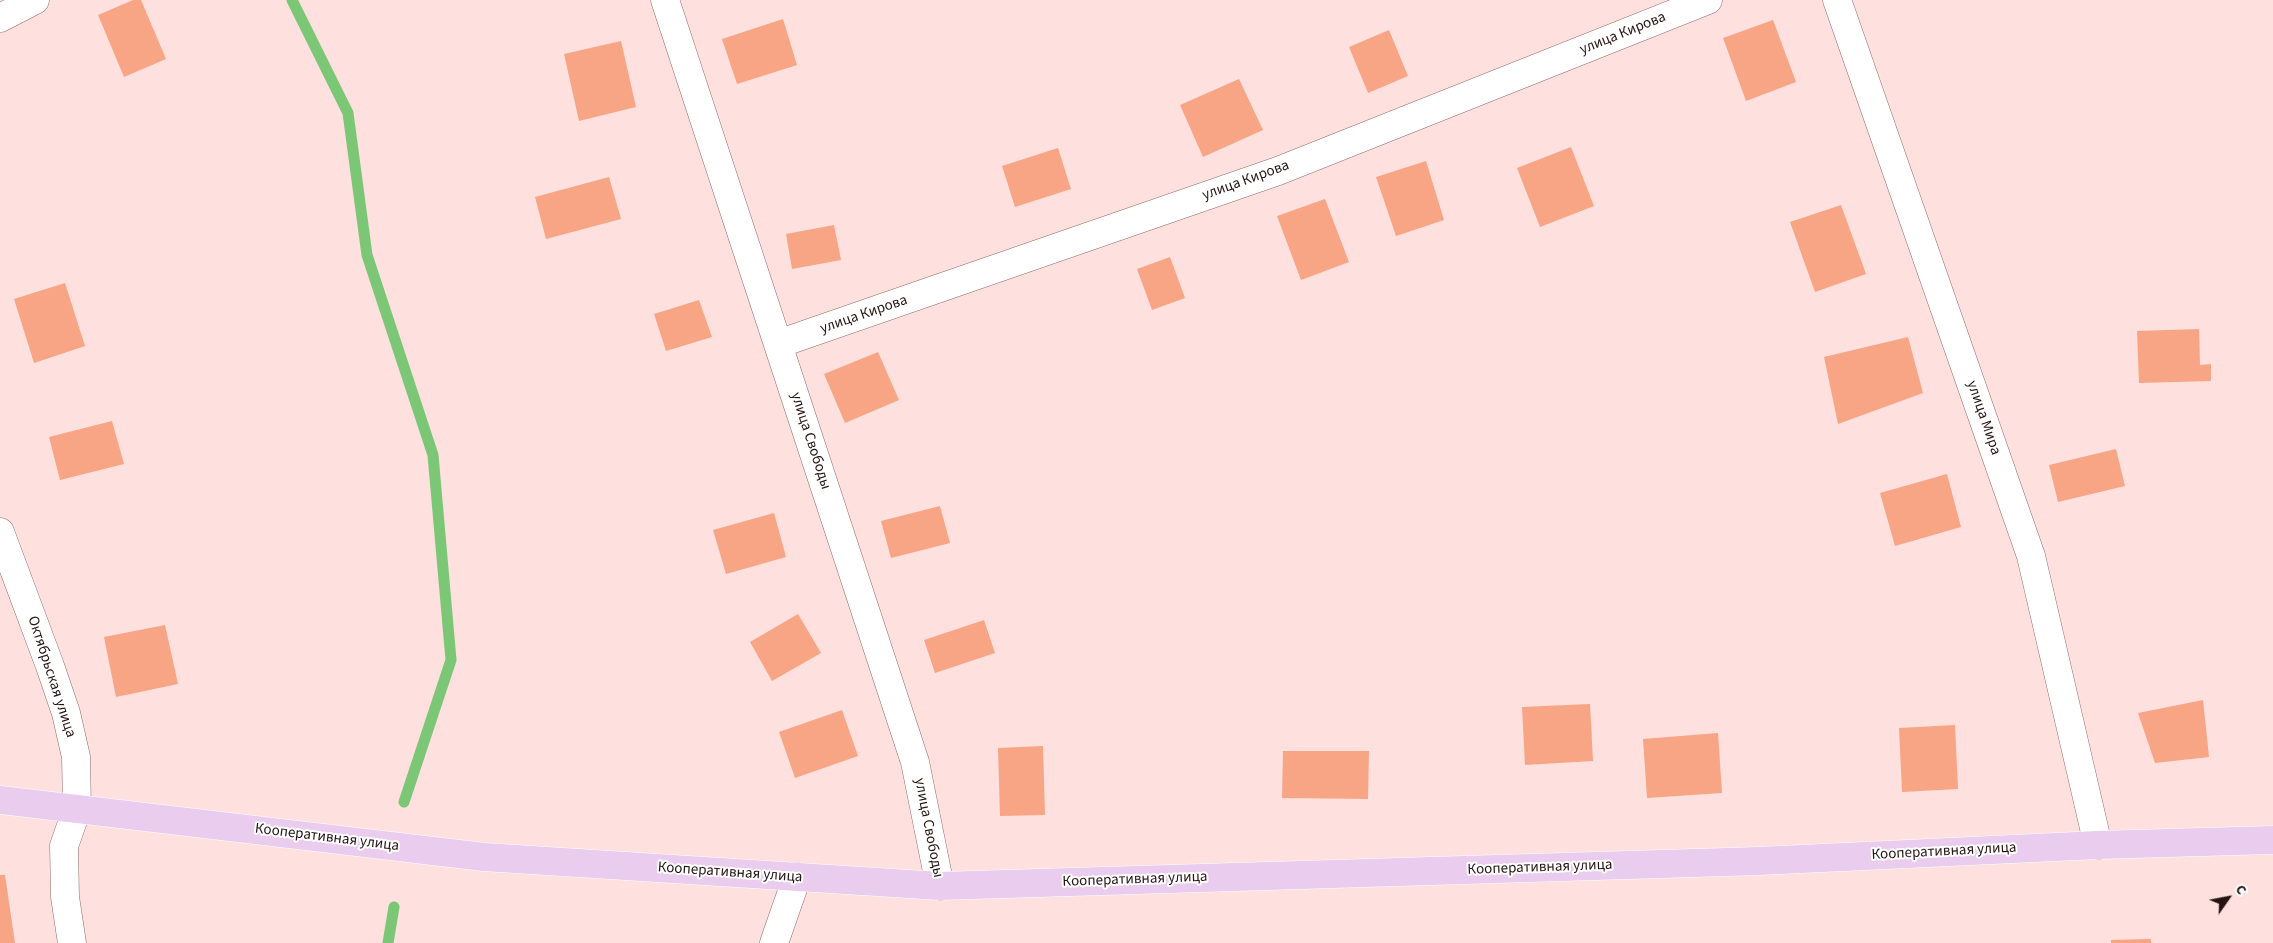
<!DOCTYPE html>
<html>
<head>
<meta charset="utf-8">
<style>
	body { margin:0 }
	#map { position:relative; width:2273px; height:943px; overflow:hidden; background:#fee0de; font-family:"Source Sans 3",sans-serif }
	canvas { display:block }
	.north { position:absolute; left:2203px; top:873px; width:50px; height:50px; -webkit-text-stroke:4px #fff; paint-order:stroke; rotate:57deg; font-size:14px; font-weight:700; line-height:20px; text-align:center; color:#251413 }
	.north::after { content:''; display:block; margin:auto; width:18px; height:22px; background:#251413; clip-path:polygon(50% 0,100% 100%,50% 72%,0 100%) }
</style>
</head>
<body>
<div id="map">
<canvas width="2273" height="943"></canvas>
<div class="north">С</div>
</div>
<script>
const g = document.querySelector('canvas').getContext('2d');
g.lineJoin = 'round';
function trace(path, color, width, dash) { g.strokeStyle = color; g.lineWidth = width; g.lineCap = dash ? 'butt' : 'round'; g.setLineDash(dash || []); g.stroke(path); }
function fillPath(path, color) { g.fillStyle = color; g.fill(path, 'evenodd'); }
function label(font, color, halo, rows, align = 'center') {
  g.font = font + ' "Source Sans 3",sans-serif'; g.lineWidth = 4; g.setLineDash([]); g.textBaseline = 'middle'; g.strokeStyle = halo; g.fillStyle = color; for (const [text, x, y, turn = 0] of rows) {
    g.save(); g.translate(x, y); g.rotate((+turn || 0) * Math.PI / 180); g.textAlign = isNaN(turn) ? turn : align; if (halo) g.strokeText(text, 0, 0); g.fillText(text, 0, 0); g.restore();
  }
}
const stream = new Path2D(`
	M292,0L348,113L367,255L433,455L451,660L404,802
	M388,943L394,907`);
const building = new Path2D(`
	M133,0H141L166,59L124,77L98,15Z
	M783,19L797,65L737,84L722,39Z
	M1773,20L1796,82L1746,101L1723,38Z
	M1389,30L1408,76L1368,93L1349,47Z
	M621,41L636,107L579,121L564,54Z
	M1239,79L1263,130L1203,157L1180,105Z
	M1571,147L1594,206L1540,227L1517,168Z
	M1058,148L1071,189L1015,207L1002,166Z
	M1426,161L1444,220L1396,236L1376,177Z
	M609,177L621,219L546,239L535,197Z
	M1325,199L1349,262L1301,280L1277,216Z
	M1841,205L1866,274L1815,292L1790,222Z
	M834,225L841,260L792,269L786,234Z
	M1170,257L1185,298L1152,310L1137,269Z
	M65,283L85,346L34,363L14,299Z
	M699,300L712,337L666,351L654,314Z
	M2199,329L2200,365L2211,364V381L2139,383L2137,331Z
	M1908,337L1923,393L1838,424L1824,357Z
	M878,352L899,400L845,423L824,374Z
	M112,421L124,464L60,480L49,437Z
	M2116,449L2125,486L2058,502L2049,465Z
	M1947,474L1961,527L1895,546L1880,493Z
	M940,506L950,543L891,558L881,521Z
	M774,513L786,557L726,574L713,530Z
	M798,614L821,653L772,681L750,642Z
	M984,620L995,653L935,673L924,640Z
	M165,625L178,684L116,697L104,637Z
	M2203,700L2209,757L2155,763L2138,713Z
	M1590,704L1593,761L1525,765L1522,707Z
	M842,710L858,756L795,778L779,732Z
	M1955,725L1958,789L1902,792L1899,728Z
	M1718,733L1722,793L1647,798L1643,739Z
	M1043,746L1045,815L1000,816L998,748Z
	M1283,751H1369L1368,799L1282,798Z
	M0,875H5L15,943H0Z
	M2151,939V943H2111V940Z`);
const minor = new Path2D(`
	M665,0L915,762L940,886
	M1837,0L2031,556L2098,845
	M0,18L35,0
	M778,344L1278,171L1708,0
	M0,532L50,666L66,713L76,757L77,809L64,846L65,897L72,943
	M774,943L797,877`);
const major = new Path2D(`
	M0,800L484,857L940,886L1759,861L2098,845L2273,840`);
const streetNames = [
	["улица Кирова",1623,34,-22],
	["улица Кирова",1246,181,-20],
	["улица Кирова",864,315,-19],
	["улица Мира",1983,418,71],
	["улица Свободы",810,441,72],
	["Октябрьская улица",51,677,72],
	["улица Свободы",928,828,79],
	["Кооперативная улица",327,838,7],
	["Кооперативная улица",1944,852,-3],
	["Кооперативная улица",1540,868,-2],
	["Кооперативная улица",730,873,4],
	["Кооперативная улица",1135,880,-2]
];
trace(stream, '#7cc776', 11);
fillPath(building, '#f7a584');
trace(minor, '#946966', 29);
trace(major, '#fff', 29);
trace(minor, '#fff', 28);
trace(major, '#eaccee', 28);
label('15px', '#251413', '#fff', streetNames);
</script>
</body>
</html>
